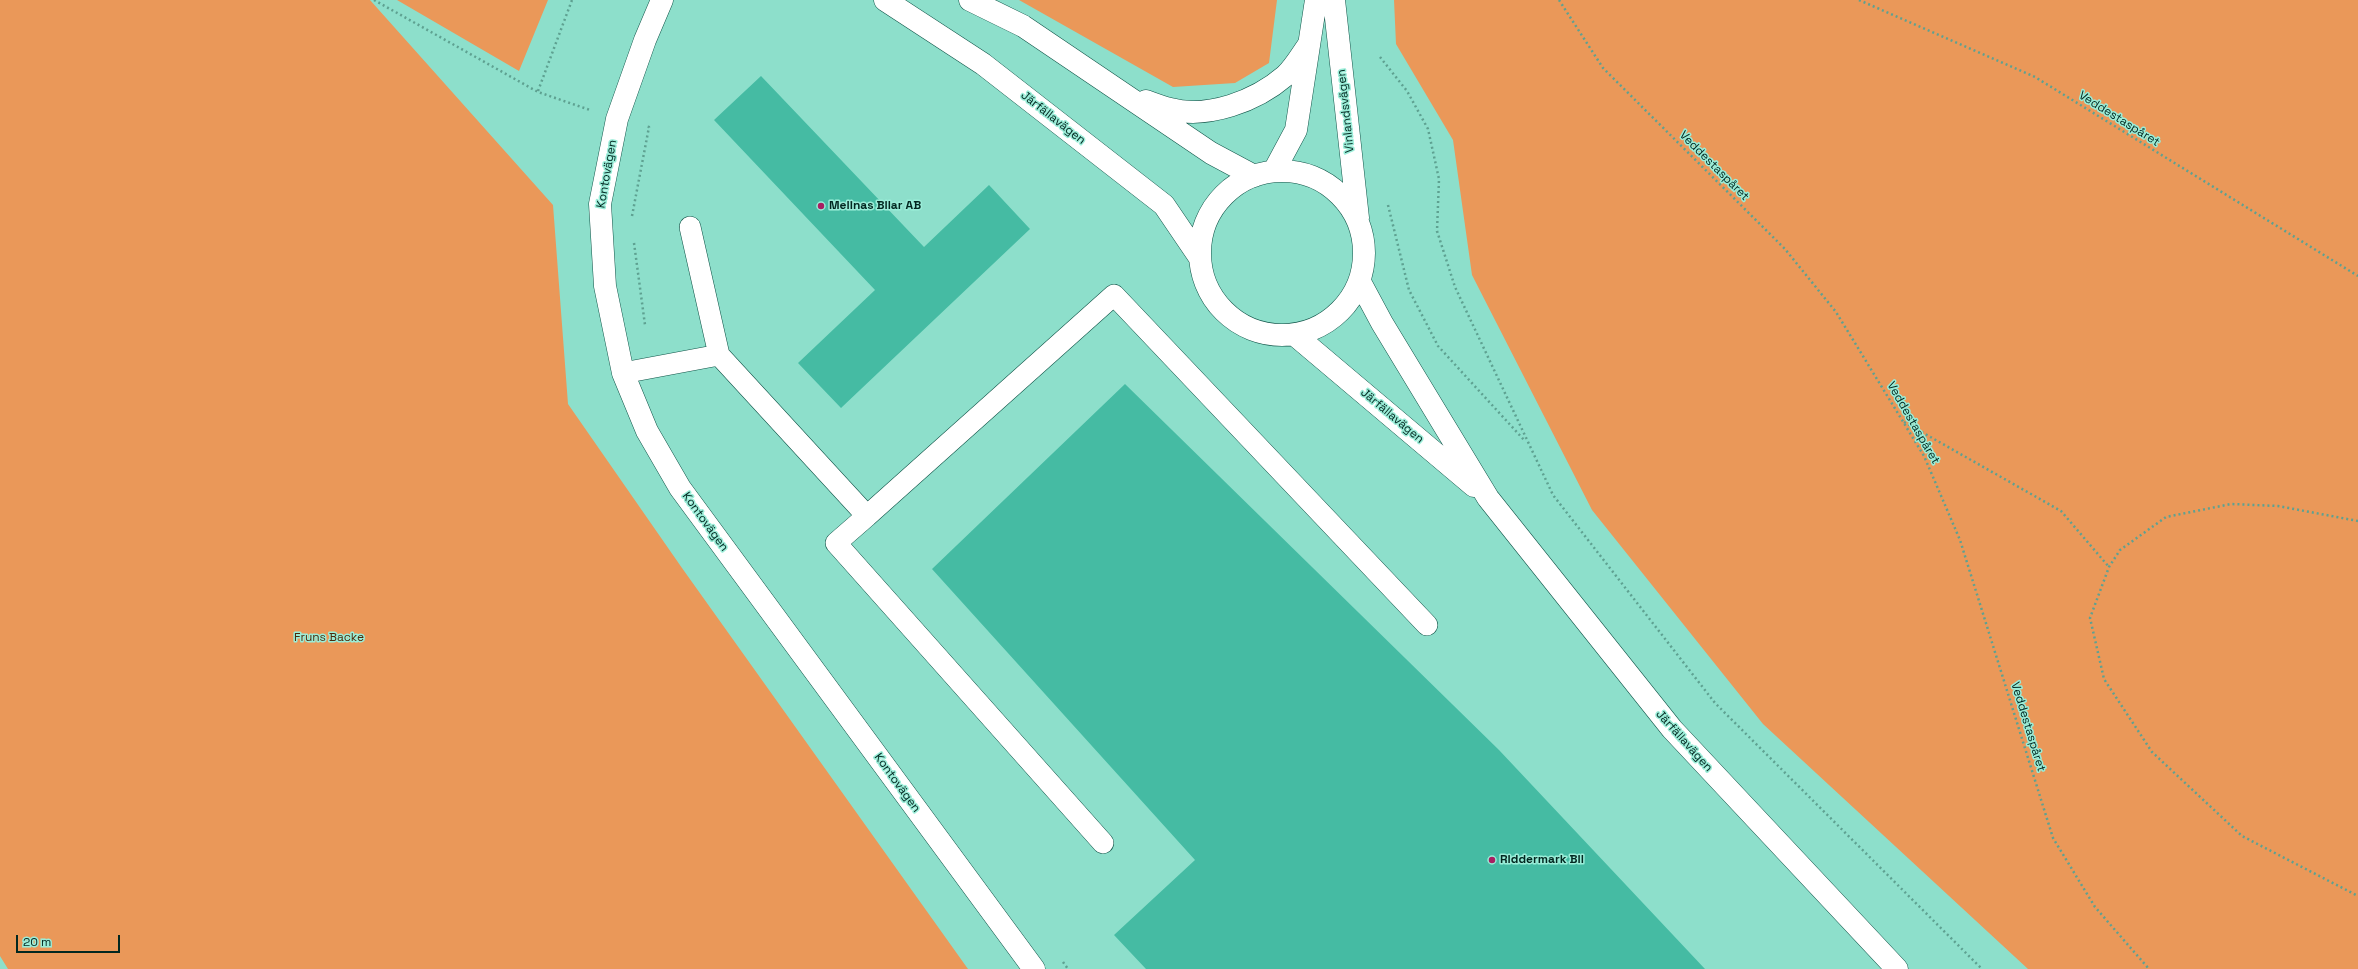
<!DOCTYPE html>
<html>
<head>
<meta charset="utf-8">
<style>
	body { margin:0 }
	#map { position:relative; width:2358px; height:969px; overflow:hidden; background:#8ddfcb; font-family:"Space Grotesk",sans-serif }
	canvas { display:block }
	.scale { position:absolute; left:16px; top:935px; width:104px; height:18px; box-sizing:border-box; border:2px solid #022720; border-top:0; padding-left:5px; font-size:12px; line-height:14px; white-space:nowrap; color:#022720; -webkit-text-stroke:3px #9aedd8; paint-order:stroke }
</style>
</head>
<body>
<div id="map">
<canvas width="2358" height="969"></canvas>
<div class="scale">20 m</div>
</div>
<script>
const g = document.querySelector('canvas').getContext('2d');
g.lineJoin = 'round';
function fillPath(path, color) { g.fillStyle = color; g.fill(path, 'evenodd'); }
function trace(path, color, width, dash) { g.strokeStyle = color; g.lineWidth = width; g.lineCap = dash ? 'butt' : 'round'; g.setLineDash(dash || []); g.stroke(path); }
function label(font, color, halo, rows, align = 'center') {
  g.font = font + ' "Space Grotesk",sans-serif'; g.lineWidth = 3; g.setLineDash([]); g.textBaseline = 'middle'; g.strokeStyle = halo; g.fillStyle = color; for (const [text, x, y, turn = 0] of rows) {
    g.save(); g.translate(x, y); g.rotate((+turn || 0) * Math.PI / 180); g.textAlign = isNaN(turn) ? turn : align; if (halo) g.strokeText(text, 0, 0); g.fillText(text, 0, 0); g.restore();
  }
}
const green = new Path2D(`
	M0,0H370L553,205L568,404L682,568L968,969H8L0,956Z
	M397,0H548L519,71Z
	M1019,0H1277L1269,63L1235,83L1173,87Z
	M1394,0H2358V969H2028L1763,724L1592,510L1472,275L1453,140L1396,44Z`);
const building = new Path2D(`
	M761,76L924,247L989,185L1030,229L841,408L798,363L875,290L714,120Z
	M1125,384L1499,750L1705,969H1146L1114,935L1195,860L932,569Z`);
const path = new Path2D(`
	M374,0L538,92L590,110
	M1559,0L1603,68L1785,249L1836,312L1924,456L1960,540L2053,838L2095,907L2149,969
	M1859,0L2035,77L2358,276
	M1380,57L1407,91L1428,129L1439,179L1437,231L1455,287L1553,495L1715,703L1982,969
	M538,91L572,0
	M1388,205L1409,290L1438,346L1525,441
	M632,216L649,127L645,126
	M634,243L645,325
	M1904,422L2061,511L2109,567
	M2358,521L2278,506L2231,504L2166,517L2120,550L2109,567L2090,618L2104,679L2152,752L2242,836L2358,896
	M1063,962L1068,969`);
const lane = new Path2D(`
	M690,227L719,355
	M623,373L719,355L867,516L836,543L1103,843
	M867,516L1114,295L1427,625`);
const street = new Path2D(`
	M662,0L645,40L617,119L600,204L605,286L623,373L647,431L680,488L1034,969`);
const secondary = new Path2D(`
	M885,0L983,64L1164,205L1200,258
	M970,0L1023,26L1211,153L1254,176
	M1334,0L1358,218
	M1146,101C1154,104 1162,107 1170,109C1208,119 1256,101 1285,76C1294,68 1302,54 1309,44
	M1274,171L1296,130L1316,0
	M1200 253a82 82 0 1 1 164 0a82 82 0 1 1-164 0Z
	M1360,282L1382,323L1488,498L1672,729L1897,969
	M1295,335L1474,486`);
const markers = [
	[821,206,4,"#a81e62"],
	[1492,860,4,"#a81e62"]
];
const streetNames = [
	["Vinlandsvägen",1346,111,-96],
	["Järfällavägen",1053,118,38],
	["Veddestaspåret",2119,119,32],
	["Veddestaspåret",1714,166,45],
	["Kontovägen",607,174,-80],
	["Järfällavägen",1392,416,40],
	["Veddestaspåret",1913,423,60],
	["Kontovägen",705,522,54],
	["Veddestaspåret",2028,727,73],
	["Järfällavägen",1684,741,48],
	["Kontovägen",897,783,54]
];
const poiNames = [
	["Melinas Bilar AB",829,206],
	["Riddermark Bil",1500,860]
];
const parkNames = [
	["Fruns Backe",329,638]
];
fillPath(green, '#ea9859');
fillPath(building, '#45bba3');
trace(lane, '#105448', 22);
trace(street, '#105448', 23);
trace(secondary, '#105448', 23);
trace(path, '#5ea191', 2.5, [2, 3]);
trace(lane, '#fff', 21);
trace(street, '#fff', 22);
trace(secondary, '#fff', 22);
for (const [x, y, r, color] of markers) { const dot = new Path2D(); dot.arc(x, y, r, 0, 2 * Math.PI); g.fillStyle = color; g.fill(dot); trace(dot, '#9aedd8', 1.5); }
label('12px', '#022720', '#9aedd8', streetNames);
label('bold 12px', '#022720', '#9aedd8', poiNames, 'left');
label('12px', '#4c290a', '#9aedd8', parkNames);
</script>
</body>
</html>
